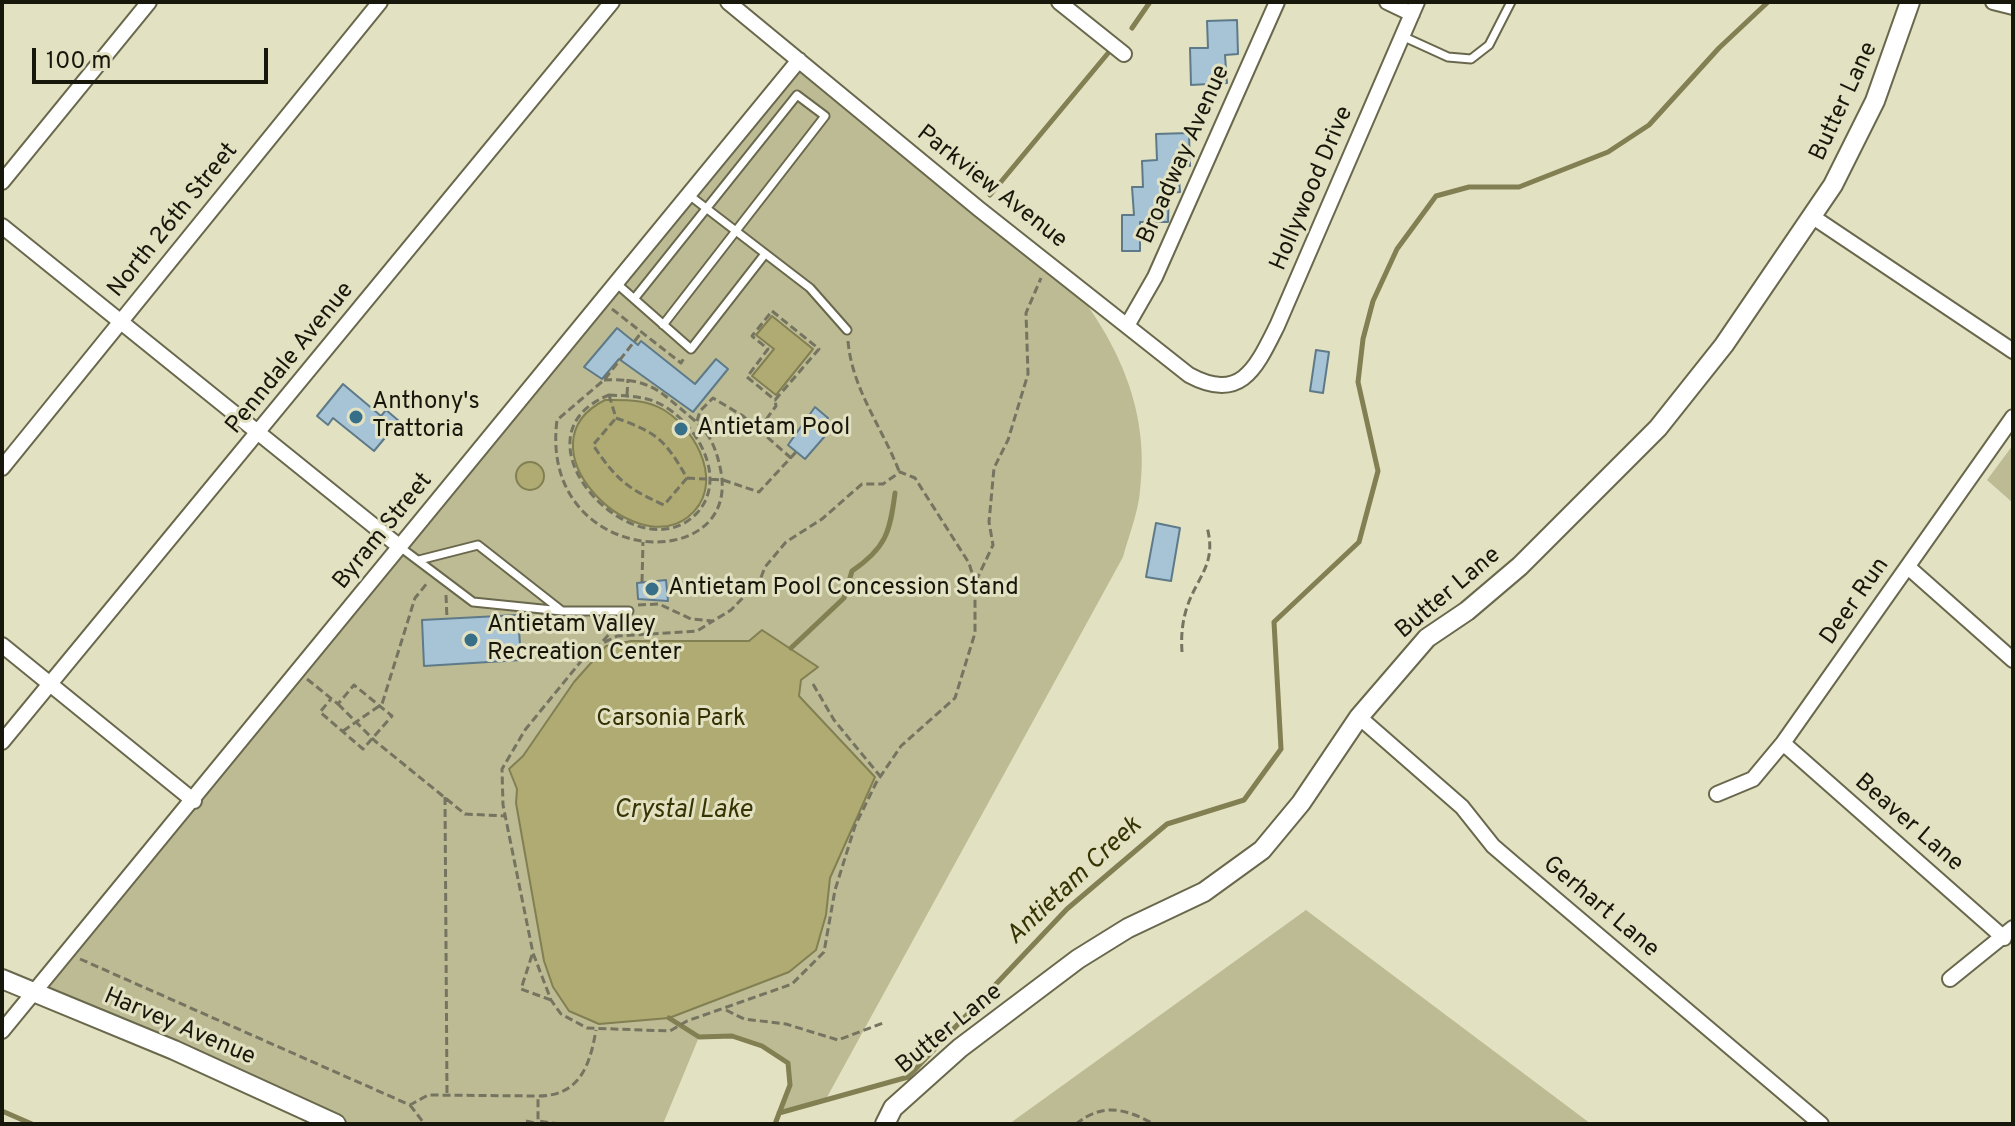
<!DOCTYPE html>
<html>
<head>
<meta charset="utf-8">
<style>
	body { margin:0 }
	#map { position:relative; width:2015px; height:1126px; overflow:hidden; background:#e2e1c2; font-family:Overpass,sans-serif }
	canvas { display:block }
	.frame { position:absolute; inset:0; border:4px solid #18170c; pointer-events:none }
	.scale { position:absolute; left:32px; top:48px; width:236px; height:36px; box-sizing:border-box; border:4px solid #18170c; border-top:0; padding-left:10px; font-size:24px; line-height:28px; white-space:nowrap; color:#18170c; -webkit-text-stroke:6px #e2e1c2; paint-order:stroke }
</style>
</head>
<body>
<div id="map">
<canvas width="2015" height="1126"></canvas>
<div class="frame"></div>
<div class="scale">100 m</div>
</div>
<script>
const g = document.querySelector('canvas').getContext('2d');
g.lineJoin = 'round';
function fillPath(path, color) { g.fillStyle = color; g.fill(path, 'evenodd'); }
function trace(path, color, width, dash) { g.strokeStyle = color; g.lineWidth = width; g.lineCap = dash ? 'butt' : 'round'; g.setLineDash(dash || []); g.stroke(path); }
function label(font, color, halo, rows, align = 'center') {
  g.font = font + ' Overpass,sans-serif'; g.lineWidth = 6; g.setLineDash([]); g.textBaseline = 'middle'; g.strokeStyle = halo; g.fillStyle = color; for (const [text, x, y, turn = 0] of rows) {
    g.save(); g.translate(x, y); g.rotate((+turn || 0) * Math.PI / 180); g.textAlign = isNaN(turn) ? turn : align; if (halo) g.strokeText(text, 0, 0); g.fillText(text, 0, 0); g.restore();
  }
}
const green = new Path2D(`
	M799,60L1061,271C1114,334 1151,406 1140,491C1138,513 1129,535 1123,557L826,1099L779,1113L790,1085L787,1063C755,1041 738,1035 699,1037L663,1124H335L31,992Z
	M2013,445V503L1987,480Z
	M1306,910L1591,1124H1009Z`);
const water = new Path2D(`
	M772,316L813,349L776,395L752,376L774,349L756,335Z
	M605,400C626,400 646,399 664,410C698,431 726,487 688,517C632,561 517,444 605,400Z
	M516 476a14 14 0 1 1 28 0a14 14 0 1 1-28 0Z
	M762,630L818,667L801,680L799,696L875,777L830,878L826,915L816,950L789,972L669,1018L599,1024L569,1011L553,987L544,961L516,803L517,789L509,769L523,756L574,682L606,646L631,641H749Z`);
const stream = new Path2D(`
	M1132,28L1150,2
	M990,195L1109,52
	M791,648L844,598L852,571C886,548 890,532 895,493
	M669,1018L699,1037L732,1036L762,1046L788,1063L790,1085L775,1124
	M2,1111L32,1124
	M779,1113L908,1077L1067,909L1167,824L1244,800L1281,749L1274,622L1359,542L1378,471L1358,382L1363,339L1373,301L1397,249L1436,196L1469,187H1519L1608,152L1649,125L1719,48L1768,2`);
const building = new Path2D(`
	M1237,20L1238,54L1225,55L1227,83L1191,85L1190,48H1208L1207,21Z
	M1189,133L1190,166H1178L1180,192L1169,193L1168,222H1140V251H1122V215H1134L1132,187H1143L1142,161L1157,160L1156,134Z
	M617,328L638,345L641,341L695,384L716,359L728,369L693,412L619,359L602,379L584,367Z
	M1316,350L1329,352L1323,393L1310,391Z
	M343,384L381,416L386,410L399,421L374,451L333,418L328,425L317,416Z
	M815,407L828,418L818,430L825,436L805,459L788,445Z
	M1156,523L1180,528L1171,581L1146,577Z
	M666,580L668,601L638,599L637,583Z
	M518,615L521,660L424,666L422,620Z`);
const path = new Path2D(`
	M612,309L681,363L684,358
	M772,311L819,349L775,400L747,377L768,349L752,336Z
	M848,341C852,389 882,427 899,471
	M604,380C652,378 659,391 694,420C711,434 717,451 721,472C740,577 538,567 557,420L604,380L641,333
	M609,395C628,396 646,396 662,405C696,423 729,478 697,513C637,577 504,437 609,395Z
	M609,395L616,418
	M627,395L628,379
	M616,418C658,433 665,440 687,478L664,505C626,488 616,479 593,445Z
	M697,421L700,411L713,398L743,416L791,458
	M759,429L776,406L775,400
	M687,478L723,480L759,492L796,452
	M976,581L993,545L989,522L994,468L1008,440L1028,374L1026,313L1041,278
	M642,582L643,542
	M446,595L447,619
	M638,605L659,604L691,619L713,621L731,610L760,580L765,567L786,542L822,519L862,484H883L900,472L915,478L969,563L975,583V633L955,698L901,746L876,783L855,826L835,890L824,952L792,984L687,1021L670,1031L587,1028L561,1014L551,1000L533,953L503,805L502,769L525,730L591,649L617,636L697,631L713,621
	M603,641L619,623
	M1182,652C1181,636 1182,623 1187,607C1198,575 1217,564 1207,527
	M307,679L338,704L354,685L392,716L363,749L320,712L331,699
	M813,684L834,720L880,776
	M338,704L375,741L465,814L505,816
	M343,731L382,704L415,598L428,582
	M445,797L447,1095
	M532,955L521,989L551,1000
	M80,959L410,1105L428,1095L538,1096
	M726,1010L744,1019L786,1024L838,1040L883,1023
	M410,1105L423,1122
	M526,1121L539,1124
	M560,1124L538,1121V1096C580,1096 590,1065 596,1030
	M1076,1124C1103,1102 1126,1109 1154,1124`);
const service = new Path2D(`
	M1402,36L1448,57L1471,59L1489,45L1511,2
	M689,195L810,288L847,330
	M616,283L691,349L765,254
	M634,299L797,95L825,116L663,325
	M400,547L473,602L562,611L478,545L419,560
	M562,611H629`);
const minor = new Path2D(`
	M728,2L979,209L1189,375C1241,403 1256,368 1277,326L1417,2
	M1059,2L1124,54
	M1387,2L1412,14
	M1993,2L2013,7
	M2,182L149,2
	M1813,217L2013,351
	M2,226L400,547
	M1128,324L1155,277L1277,2
	M2,468L380,2
	M1908,567L2013,660
	M2,645L194,801
	M1359,717L1462,807L1493,846L1514,864L1821,1124
	M2,742L612,2
	M1783,743L2004,938
	M1717,794L1753,779L1783,743L2013,417
	M1950,979L2013,928
	M2,1031L799,60`);
const tertiary = new Path2D(`
	M2,979L174,1050L336,1124
	M885,1124L893,1108L960,1048L1078,959L1128,928L1204,892L1262,850L1301,803L1359,717L1427,638L1467,611L1520,566L1658,428L1724,345L1833,185L1875,101L1910,2`);
const markers = [
	[356,417,8,"#376f89"],
	[681,429,8,"#376f89"],
	[652,589,8,"#376f89"],
	[471,640,8,"#376f89"]
];
const streetNames = [
	["Butter Lane",1845,102,-65],
	["Broadway Avenue",1185,155,-66],
	["Parkview Avenue",991,188,38],
	["Hollywood Drive",1313,189,-67],
	["North 26th Street",174,221,-51],
	["Penndale Avenue",291,359,-51],
	["Byram Street",384,532,-51],
	["Butter Lane",1449,594,-40],
	["Deer Run",1856,602,-55],
	["Beaver Lane",1908,824,41],
	["Gerhart Lane",1600,908,40],
	["Harvey Avenue",179,1028,23],
	["Butter Lane",950,1030,-39]
];
const poiNames = [
	["Anthony's",372,403],
	["Trattoria",372,431],
	["Antietam Pool",697,429],
	["Antietam Pool Concession Stand",668,589],
	["Antietam Valley",487,626],
	["Recreation Center",487,654]
];
const parkNames = [
	["Carsonia Park",671,720]
];
const waterNames = [
	["Crystal Lake",683,812],
	["Antietam Creek",1075,882,-43]
];
fillPath(green, '#bdbb94');
fillPath(water, '#afab72');
trace(water, '#827f53', 2);
trace(stream, '#827f53', 5);
fillPath(building, '#a6c4d5');
trace(building, '#5e7a89', 2);
trace(service, '#69684d', 11);
trace(minor, '#69684d', 18);
trace(tertiary, '#69684d', 22);
trace(path, '#757460', 3, [8, 4]);
trace(service, '#fff', 7);
trace(minor, '#fff', 14);
trace(tertiary, '#fff', 18);
for (const [x, y, r, color] of markers) { const dot = new Path2D(); dot.arc(x, y, r, 0, 2 * Math.PI); g.fillStyle = color; g.fill(dot); trace(dot, '#e2e1c2', 3); }
label('24px', '#18170c', '#e2e1c2', streetNames);
label('24px', '#18170c', '#e2e1c2', poiNames, 'left');
label('24px', '#343001', '#e2e1c2', parkNames);
label('italic 26px', '#373404', '#e2e1c2', waterNames);
</script>
</body>
</html>
